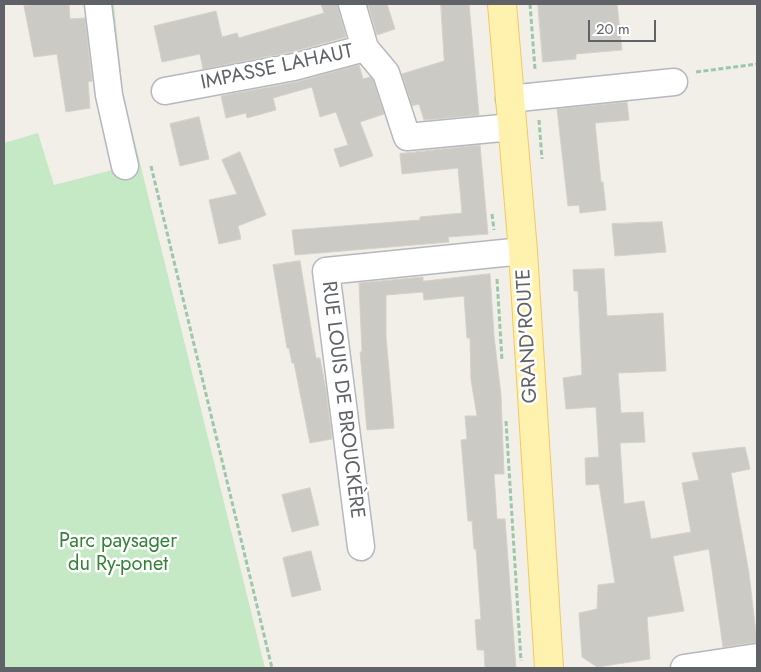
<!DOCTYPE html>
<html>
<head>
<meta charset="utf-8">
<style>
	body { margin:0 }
	#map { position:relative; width:761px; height:672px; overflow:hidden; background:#f1efe8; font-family:Jost,sans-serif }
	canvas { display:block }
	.frame { position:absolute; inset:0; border:5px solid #5f6368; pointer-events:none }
	.scale { position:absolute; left:588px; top:20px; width:68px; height:22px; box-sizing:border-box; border:2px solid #5f6368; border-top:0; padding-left:6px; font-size:15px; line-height:18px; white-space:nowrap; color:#5f6368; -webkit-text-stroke:4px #fff; paint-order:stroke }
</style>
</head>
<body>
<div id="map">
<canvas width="761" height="672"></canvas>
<div class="frame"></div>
<div class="scale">20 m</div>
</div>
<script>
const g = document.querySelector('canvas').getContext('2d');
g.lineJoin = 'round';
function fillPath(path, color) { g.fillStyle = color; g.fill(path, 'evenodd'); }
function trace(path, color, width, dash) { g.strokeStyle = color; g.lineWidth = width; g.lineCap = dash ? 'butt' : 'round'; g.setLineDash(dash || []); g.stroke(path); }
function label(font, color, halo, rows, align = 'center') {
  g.font = font + ' Jost,sans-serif'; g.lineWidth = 5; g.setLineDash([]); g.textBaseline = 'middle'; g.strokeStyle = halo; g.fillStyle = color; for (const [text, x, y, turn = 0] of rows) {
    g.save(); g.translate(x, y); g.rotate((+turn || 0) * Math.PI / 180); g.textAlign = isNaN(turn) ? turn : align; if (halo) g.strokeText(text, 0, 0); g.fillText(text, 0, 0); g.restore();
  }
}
const green = new Path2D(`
	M103,4H114L123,94L265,668H4V143L38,133L54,185L128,166Z`);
const building = new Path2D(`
	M35,4H69L70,19L85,18L92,81L88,82L90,108L66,112L57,54L34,57L24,6Z
	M321,4H337L346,37L291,52L203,69L200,54L162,62L154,26L216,11L222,37L237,33L239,38L324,13Z
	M368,4H387L395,29L377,35Z
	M441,4H469L479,115L424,120L419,104L412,106L402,74L444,61Z
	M538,4H617L622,50L576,54V59L543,62Z
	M359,65L363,79L370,77L373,80L384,114L360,122L373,156L340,167L334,149L348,145L336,112L320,117L312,87L273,98L276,110L247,118L246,113L226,118L221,96L297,82Z
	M627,102L629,120L595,123L601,182H603L606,210L580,213L579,205L568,206L557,109Z
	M199,117L209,159L180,166L170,124Z
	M480,145L488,234L448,237L449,242L295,255L292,230L420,220V217L462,213L458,168L402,174L400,154Z
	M240,152L266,215L238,226L241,239L219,244L209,200L237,194L222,160Z
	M662,222L666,252L615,256L612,224Z
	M300,261L316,358H320L326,390L332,439L310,443L294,363H292L289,348H287L273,265Z
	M604,269L607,316L663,313L666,371L618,373L621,413L643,412L645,442L620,443L624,504L644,501L651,539L691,532L682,483L699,480L692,453L745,447L750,469L731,473L749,573L757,642L723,647L709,549L673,556L684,611L647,617L650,659L597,667L582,657L579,613L597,609L598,585L615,583L599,484L586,485L585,458L599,457L596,407L566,409L563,378L582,375L578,291H574L573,270Z
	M490,274L494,336L501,395L504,474H494L497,519H505L516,668H485L484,650H477L475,620L481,619L476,549H474L472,521H468L461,440L467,439L465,416H477L471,380L470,338H467L464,296L424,300L423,292L386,295V336L394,428L367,430L360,352H362L359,283L423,277V281Z
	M310,488L319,525L292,532L282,495Z
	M311,551L321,590L292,597L283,558Z`);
const path = new Path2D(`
	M530,4L535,69
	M696,72L757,64
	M539,120L542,159
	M151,166L272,668
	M492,214L494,230
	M497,279L502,360
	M506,421L521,661`);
const minor = new Path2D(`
	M98,4L109,95L125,166
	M352,4L365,48
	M165,91L294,67L365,48L386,73L407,137L512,127
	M509,99L674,82
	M361,547L326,271L523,251
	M684,668L757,657`);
const major = new Path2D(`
	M502,4L523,251L549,668`);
const streetNames = [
	["IMPASSE LAHAUT",277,68,-12],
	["GRAND'ROUTE",528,336,-93],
	["RUE LOUIS DE BROUCKÈRE",342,400,83]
];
const parkNames = [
	["Parc paysager",118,542],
	["du Ry-ponet",118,565]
];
fillPath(green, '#c5e8c5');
fillPath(building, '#cccac5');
trace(building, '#d6d1c6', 1);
trace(minor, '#b5b8bc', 29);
trace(major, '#f2c960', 30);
trace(path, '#9cc7a9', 3, [5, 2.5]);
trace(minor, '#fff', 26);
trace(major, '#fff2af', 28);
label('20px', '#5f6368', '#fff', streetNames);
label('20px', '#348238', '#fff', parkNames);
</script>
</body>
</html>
